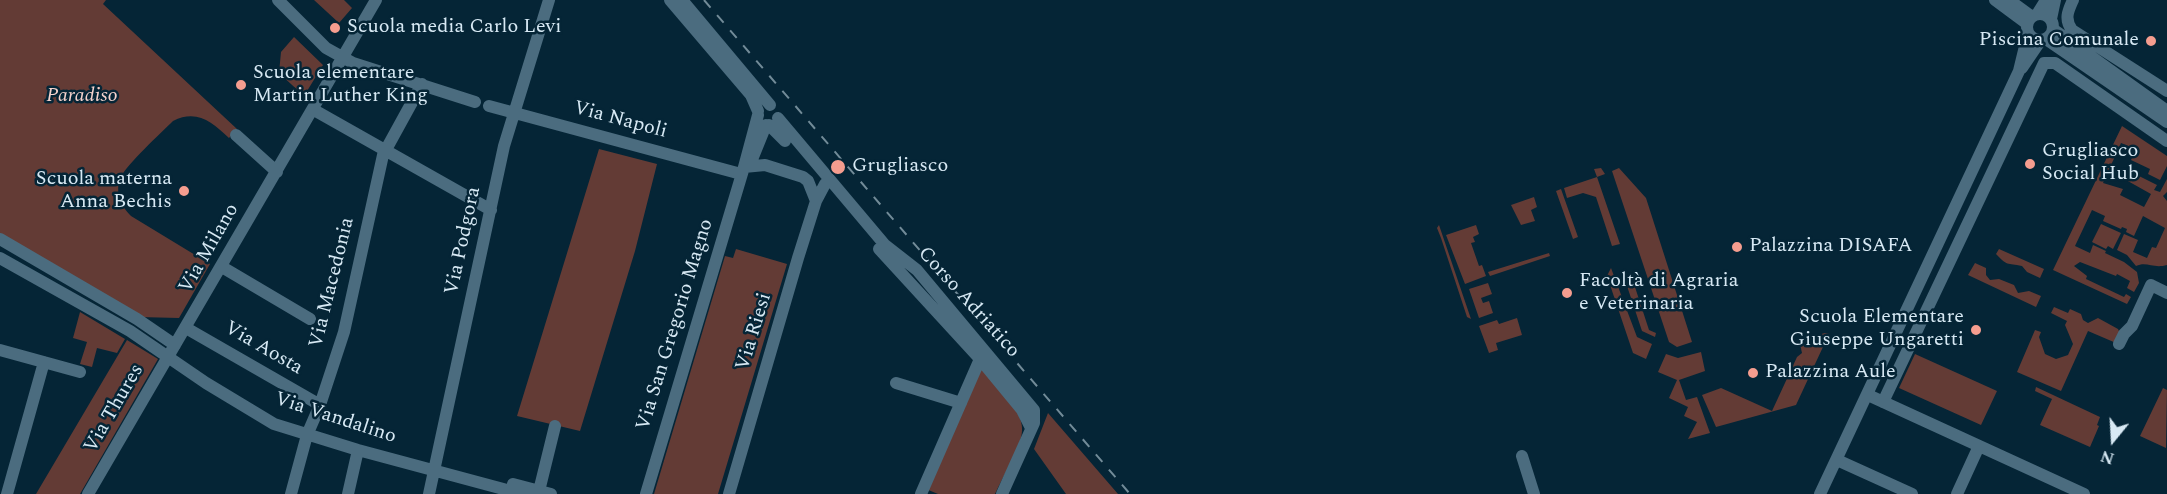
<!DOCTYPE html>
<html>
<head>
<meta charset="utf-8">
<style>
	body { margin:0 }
	#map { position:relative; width:2167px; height:494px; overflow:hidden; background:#052536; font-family:Spectral,serif }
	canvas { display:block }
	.north { position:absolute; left:2083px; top:410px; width:60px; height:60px; -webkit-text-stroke:4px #052536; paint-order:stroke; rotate:198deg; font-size:16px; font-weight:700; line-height:24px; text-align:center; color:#d7e9f4 }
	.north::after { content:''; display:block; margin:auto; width:21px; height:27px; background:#d7e9f4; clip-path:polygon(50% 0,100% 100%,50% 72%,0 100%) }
</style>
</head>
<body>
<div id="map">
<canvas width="2167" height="494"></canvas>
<div class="north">N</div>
</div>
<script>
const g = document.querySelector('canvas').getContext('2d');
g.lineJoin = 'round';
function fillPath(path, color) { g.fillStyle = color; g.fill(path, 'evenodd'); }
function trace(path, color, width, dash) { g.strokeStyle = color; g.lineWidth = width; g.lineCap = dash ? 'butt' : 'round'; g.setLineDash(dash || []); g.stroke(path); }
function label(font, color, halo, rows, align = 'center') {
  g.font = font + ' Spectral,serif'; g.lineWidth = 5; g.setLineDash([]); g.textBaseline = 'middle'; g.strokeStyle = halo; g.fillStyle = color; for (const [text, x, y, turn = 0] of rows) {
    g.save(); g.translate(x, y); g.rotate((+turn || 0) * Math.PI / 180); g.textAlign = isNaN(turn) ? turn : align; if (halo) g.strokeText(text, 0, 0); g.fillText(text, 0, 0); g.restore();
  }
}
const green = new Path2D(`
	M0,0H106L103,4L237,129L229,138C212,122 197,109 173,121C161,133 127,164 121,177C114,191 121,206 131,216L210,264L179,318L138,317L0,234Z
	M314,0H344L352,8L339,23Z
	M294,37L323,65L304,96L279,73L281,52Z
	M2122,126L2167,156V166L2160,180L2148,174L2150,169L2131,160L2136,149L2121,143L2103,183L2123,189L2120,195L2144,207L2151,194L2126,180L2139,176L2157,185L2154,190L2160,192L2167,179V192L2163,196L2167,201V265C2153,269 2147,261 2136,266L2127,255L2117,250L2124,234L2138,240L2133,252L2147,258L2152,247L2156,248L2165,228L2143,216L2134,236L2126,232L2127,229L2122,227L2121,229L2103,221L2105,216L2092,210L2075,246L2090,253L2093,245L2106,251L2105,253L2124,262L2137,272L2139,283L2134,292L2127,288L2130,281L2117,274L2116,276L2080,262L2074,266L2087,276L2086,279L2124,297L2126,294L2131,297L2127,304L2053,270Z
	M599,149L657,164L635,251L580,431L517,416Z
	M1601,168L1605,174L1597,177L1620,244L1612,246L1596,197L1583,193L1567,198L1564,188L1597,177L1594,169Z
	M1619,168L1646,198L1692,342L1677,347L1669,342L1612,171Z
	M1561,189L1578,237L1573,239L1556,191Z
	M1534,197L1537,207L1531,210L1535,221L1521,225L1511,205Z
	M2101,224L2121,233L2113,249L2108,246L2106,249L2092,242Z
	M1439,225L1471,319L1467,317L1441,238L1437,228Z
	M1476,225L1479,234L1473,237L1475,242L1471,243L1479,266L1482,265L1486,276L1465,284L1446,235Z
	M736,249L787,264L718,494H654L725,256L733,258Z
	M1999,249L2044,269L2040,278L2027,272L2022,266C2007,263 2007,266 1996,254Z
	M1549,253L1550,256L1490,276L1488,272Z
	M1975,263L1986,268V275L1990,280L1999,279L2014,285L2018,293L2029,291L2041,296L2036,307L1968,275Z
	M1611,268L1637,337L1652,344L1646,359L1633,353L1607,276Z
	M1488,283L1492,294L1481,298L1483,303L1489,301L1493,313L1479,318L1469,289Z
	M1626,283L1634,284L1649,330L1656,333L1655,337L1642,331Z
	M2054,307L2068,313L2070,309L2081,314L2083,320L2088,323L2098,318L2118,329L2120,333L2116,343L2088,331L2061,391L2017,372L2035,330L2041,332L2039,337L2045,354L2056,359L2068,355L2073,344L2065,325L2067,321L2051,313Z
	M80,312L125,339L117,353L97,348L92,367L80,364L87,342L73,338Z
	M1517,318L1522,335L1496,343L1498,350L1489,353L1479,326L1497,320L1499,324Z
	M1825,333L1829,334L1796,405L1716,427L1702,395L1721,388L1772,411L1797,357L1802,353L1799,340Z
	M127,340L158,359L80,494H36Z
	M1701,352L1705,371L1679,380L1686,400L1697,397L1710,433L1688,439L1697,422L1684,416L1688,407L1669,398L1677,380L1658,372L1666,354L1678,358Z
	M1915,354L1997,391L1981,425L1899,388Z
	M980,367C1035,430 1032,420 995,494H938L926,489Z
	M2036,387L2100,417L2097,425L2099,426L2090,447L2040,425L2052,399L2035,391Z
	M2163,388L2167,390L2166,448L2140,436Z
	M1048,413L1118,494H1066L1034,449Z`);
const minor = new Path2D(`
	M278,0L326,48L353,63L475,102
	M670,0L751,95L758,111
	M682,0L770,105
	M1995,0L2026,23
	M2009,0L2031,16
	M2073,0C2068,11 2064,19 2072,30L2167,91
	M2038,13L2046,0
	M2027 27a13 13 0 1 1 26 0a13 13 0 1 1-26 0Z
	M2051,19L2055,0
	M2053,29L2167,111
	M2046,39L2167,122
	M2022,68L2041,40
	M489,106L741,174
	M314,110L491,210
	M758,115L744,167L751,162L766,125
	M778,118L885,245L917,270L1034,410V423L1002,494
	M769,125L785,141
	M236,135L277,172
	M0,239L137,319L175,345
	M879,249L980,359L1022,410L1031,428
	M0,258L130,331L206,383L274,424L358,450L522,494
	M222,267L310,319
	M186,328L320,405
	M2119,344L2124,334L2132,326L2151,285L2167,293
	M0,350L80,372
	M896,383L961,403
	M1868,395L2084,494
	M1883,402L2044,63H2055L2167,141
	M1522,456L1534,494
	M1837,460L1912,494
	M513,484L551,494
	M539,491L555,426
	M7,494L44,362
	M88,494L376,0
	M291,494L307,435L320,405L344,332L383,155L422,84
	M348,494L358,450
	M429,494L504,146L549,0
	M646,494L744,167L765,165L803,177L808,181L816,201
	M729,494L798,258L816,201L825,184
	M921,494L980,359
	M1820,494L2019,71L2028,34
	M1957,494L1979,446`);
const rail = new Path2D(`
	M704,0L1130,494`);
const markers = [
	[335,28,6,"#f59d8f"],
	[2151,41,6,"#f59d8f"],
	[241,85,6,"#f59d8f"],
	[2030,164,6,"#f59d8f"],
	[838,167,8,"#f59d8f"],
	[184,191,6,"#f59d8f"],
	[1737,247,6,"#f59d8f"],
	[1567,293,6,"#f59d8f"],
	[1976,330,6,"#f59d8f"],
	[1753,373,6,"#f59d8f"]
];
const poiNames = [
	["Scuola media Carlo Levi",347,28],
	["Piscina Comunale",2139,41,"right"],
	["Scuola elementare",253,74],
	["Martin Luther King",253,97],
	["Grugliasco",2042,152],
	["Social Hub",2042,175],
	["Grugliasco",852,167],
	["Scuola materna",172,180,"right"],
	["Anna Bechis",172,203,"right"],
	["Palazzina DISAFA",1749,247],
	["Facoltà di Agraria",1579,282],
	["e Veterinaria",1579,305],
	["Scuola Elementare",1964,318,"right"],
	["Giuseppe Ungaretti",1964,341,"right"],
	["Palazzina Aule",1765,373]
];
const parkNames = [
	["Paradiso",82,97]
];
const streetNames = [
	["Via Napoli",620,121,15],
	["Via Podgora",464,241,-78],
	["Via Milano",210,249,-60],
	["Via Macedonia",333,283,-76],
	["Corso Adriatico",968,303,48],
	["Via San Gregorio Magno",676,325,-73],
	["Via Riesi",755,332,-73],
	["Via Aosta",263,349,30],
	["Via Thures",115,409,-60],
	["Via Vandalino",335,419,18]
];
fillPath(green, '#633b35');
trace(minor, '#4b6c7f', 12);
trace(rail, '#728b98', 2, [10, 10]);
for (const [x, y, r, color] of markers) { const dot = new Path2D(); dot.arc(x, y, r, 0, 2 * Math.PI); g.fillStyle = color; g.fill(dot); trace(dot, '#052536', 2); }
label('20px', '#d7e9f4', '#052536', poiNames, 'left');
label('italic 20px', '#f6d3cd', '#052536', parkNames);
label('20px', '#d7e9f4', '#052536', streetNames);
</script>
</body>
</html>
